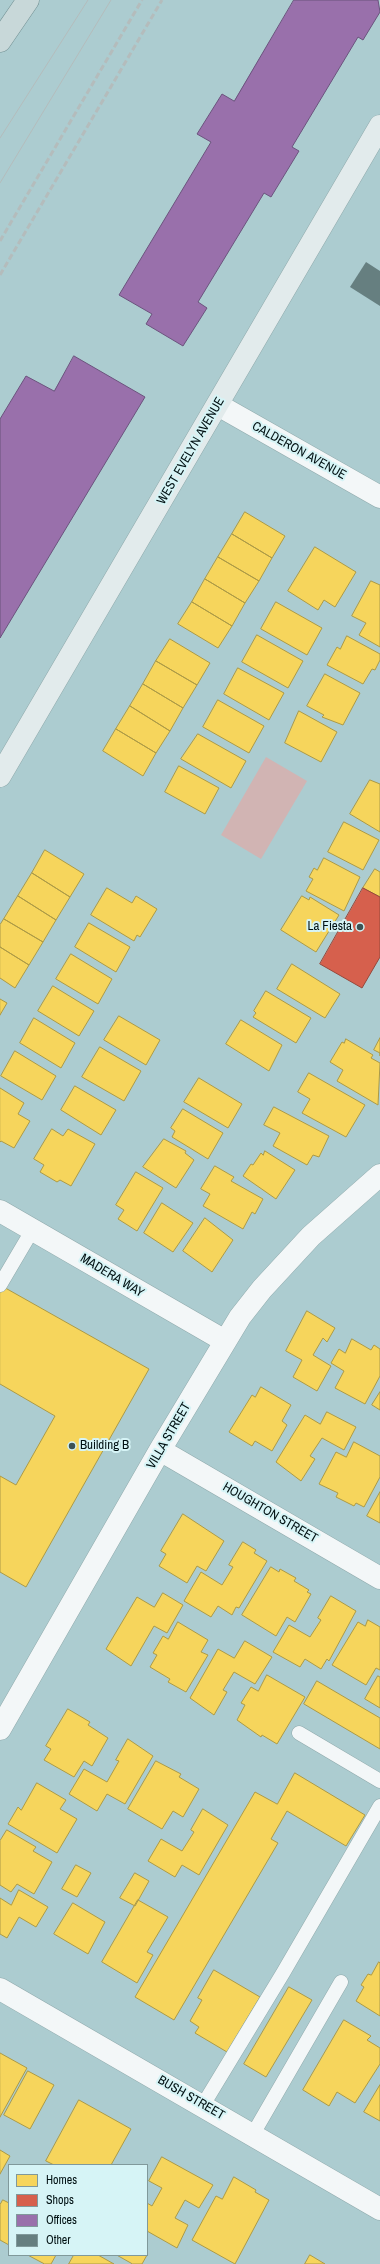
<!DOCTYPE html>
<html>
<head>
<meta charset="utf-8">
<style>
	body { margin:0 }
	#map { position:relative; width:380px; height:2264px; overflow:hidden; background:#acccd0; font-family:"Archivo Narrow",sans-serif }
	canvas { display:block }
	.legend { position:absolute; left:8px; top:2164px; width:140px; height:92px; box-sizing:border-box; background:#d6f4f6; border:1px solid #80999b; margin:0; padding:5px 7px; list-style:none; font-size:12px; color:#001012 }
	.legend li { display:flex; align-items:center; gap:8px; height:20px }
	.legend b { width:20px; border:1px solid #80999b }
</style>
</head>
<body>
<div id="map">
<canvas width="380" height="2264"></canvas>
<ul class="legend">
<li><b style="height:11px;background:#f6d55c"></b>Homes</li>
<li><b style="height:11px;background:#d6604d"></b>Shops</li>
<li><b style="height:11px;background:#9970ab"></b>Offices</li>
<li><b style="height:11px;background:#667f80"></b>Other</li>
</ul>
</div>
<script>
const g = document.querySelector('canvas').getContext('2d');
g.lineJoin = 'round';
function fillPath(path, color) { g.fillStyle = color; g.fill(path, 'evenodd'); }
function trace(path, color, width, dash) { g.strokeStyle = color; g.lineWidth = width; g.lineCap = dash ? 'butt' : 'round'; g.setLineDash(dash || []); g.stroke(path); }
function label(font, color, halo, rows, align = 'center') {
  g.font = font + ' "Archivo Narrow",sans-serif'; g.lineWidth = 4; g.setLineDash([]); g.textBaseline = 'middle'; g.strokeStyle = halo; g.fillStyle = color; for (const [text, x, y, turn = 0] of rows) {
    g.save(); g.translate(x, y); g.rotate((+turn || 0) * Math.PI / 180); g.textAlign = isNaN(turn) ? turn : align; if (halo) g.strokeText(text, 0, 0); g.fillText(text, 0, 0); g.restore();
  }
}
const green = new Path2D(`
	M266,757L307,781L261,859L221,835Z`);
const homes = new Path2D(`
	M245,512L285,536L272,558L232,534Z
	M232,534L272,558L259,581L218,557Z
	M315,547L356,572L335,607L324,600L318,610L288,591Z
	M218,557L259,581L245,603L205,579Z
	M205,579L245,603L232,626L192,602Z
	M371,581L380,585V647L359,635L366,623L352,616Z
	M192,602L232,626L218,648L178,624Z
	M276,602L322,628L307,655L261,629Z
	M257,635L303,661L288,688L242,662Z
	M347,636L380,654V660L375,670L372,669L363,684L327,665L337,647L340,649Z
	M170,639L210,663L197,685L156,661Z
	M156,661L197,685L183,708L143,684Z
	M238,668L284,693L269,720L224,694Z
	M325,674L360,693L343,725L322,717L324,715L307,706Z
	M143,684L183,708L170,731L130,706Z
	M218,700L264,726L249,753L203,727Z
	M130,706L170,731L156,753L116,729Z
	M299,711L337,732L321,762L285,743Z
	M116,729L156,753L143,776L103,751Z
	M198,734L246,761L231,788L181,759Z
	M179,766L219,788L205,814L165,792Z
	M370,780L380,784V832L350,814Z
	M344,822L379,840L363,870L328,852Z
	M45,850L84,874L70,897L32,873Z
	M324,858L360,877L344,911L306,891L313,879L309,877L314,868L317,870Z
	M375,869L380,872V897L363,888Z
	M32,873L70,897L56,920L18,896Z
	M107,888L132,903L136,896L157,909L140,937L137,935L134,941L91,915Z
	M18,896L56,920L43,942L4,919Z
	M302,896L309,900L310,897L339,915L316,952L281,930Z
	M4,919L43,942L29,965L0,947V925Z
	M89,923L130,947L116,972L75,947Z
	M0,947L29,965L15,988L0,978Z
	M71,954L112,979L98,1004L56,979Z
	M292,964L340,994L325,1018L277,989Z
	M53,986L94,1011L79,1036L38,1011Z
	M266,991L311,1018L296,1043L253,1017L256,1013L254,1011Z
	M0,999L7,1003L0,1015Z
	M119,1016L160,1040L146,1065L104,1040Z
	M34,1018L75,1043L61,1068L20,1043Z
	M241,1020L282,1045L269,1071L226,1044Z
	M380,1038V1056V1053L374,1050Z
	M346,1039L373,1055L371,1058L380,1063L378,1105L337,1081L343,1070L330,1062L342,1042L344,1043Z
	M100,1047L141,1071L124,1101L82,1077Z
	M15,1051L56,1076L42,1100L1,1076Z
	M309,1073L365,1105L346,1137L302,1113L310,1099L298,1092Z
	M199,1078L242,1104L228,1128L184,1102Z
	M75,1086L116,1110L101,1135L61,1110Z
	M0,1088L24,1103L18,1114L30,1121L14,1148L1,1141L0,1142Z
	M274,1107L329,1136L319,1157L313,1155L307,1165L273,1146L280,1133L264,1125Z
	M183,1109L223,1133L208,1159L172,1137L175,1131L171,1128Z
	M52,1129L63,1136L68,1129L95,1144L71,1186L60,1180L57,1182L40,1172L44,1165L34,1159Z
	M164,1139L186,1151L185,1153L194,1160L176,1188L143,1167Z
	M265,1151L295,1170L276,1199L243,1176L251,1164L253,1165L261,1153L263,1155Z
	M215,1166L234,1177L231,1181L263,1199L255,1214L252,1212L243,1229L203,1206L210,1194L201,1189Z
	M136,1172L163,1188L137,1231L118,1219L124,1210L116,1205Z
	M162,1203L193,1223L173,1252L144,1233Z
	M205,1218L233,1240L212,1272L183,1251Z
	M0,1285L149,1369L26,1587L0,1572V1476L16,1485L55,1416L0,1384Z
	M307,1311L335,1328L327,1342L323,1338L313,1355L331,1366L317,1391L293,1377L302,1360L286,1351Z
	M352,1339L371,1350L374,1345L380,1349V1376L365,1404L335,1388L344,1371L331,1363L339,1349L345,1353Z
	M261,1387L291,1405L282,1421L287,1425L272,1451L255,1441L252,1446L229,1432L252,1395L255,1397Z
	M380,1392V1410L372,1405Z
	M327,1412L356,1427L344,1450L322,1438L310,1456L315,1459L301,1481L276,1462L305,1415L320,1424Z
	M354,1442L380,1456V1477L364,1507L356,1503L354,1506L336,1497L338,1493L319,1484L336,1452L346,1457Z
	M380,1492V1523L367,1516Z
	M183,1514L224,1541L206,1571L197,1566L187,1583L159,1566L166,1554L161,1551Z
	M243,1542L256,1550L254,1553L267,1561L239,1608L236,1607L232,1615L218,1606L211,1617L184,1601L201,1572L222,1585L233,1567L229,1565Z
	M271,1567L279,1572L280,1569L296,1578L294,1581L309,1590L307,1592L311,1594L295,1622L287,1617L276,1636L242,1615Z
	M163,1593L183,1605L167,1633L154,1626L131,1666L106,1649L137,1597L154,1607Z
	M331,1596L356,1611L329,1661L327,1659L321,1669L305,1659L300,1667L273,1652L289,1625L310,1637L321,1620L318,1618Z
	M368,1620L380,1627V1670L376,1668L366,1685L332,1665L358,1622L365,1626Z
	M178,1622L208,1640L201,1652L208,1655L186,1692L168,1682L170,1679L150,1667L157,1655L153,1653L163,1636L168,1639Z
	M245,1641L272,1657L255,1684L234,1672L223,1690L227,1692L214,1715L190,1698L218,1649L234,1658Z
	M267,1675L305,1697L277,1744L262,1735L261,1737L237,1720L245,1705L241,1703L251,1687L258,1691Z
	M378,1676L380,1677V1708L365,1699Z
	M317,1681L380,1718V1749L304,1704Z
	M68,1709L90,1722L88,1725L108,1738L92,1766L84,1761L74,1777L44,1760L51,1749L46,1746Z
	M128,1739L153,1756L125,1804L107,1794L97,1811L69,1794L84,1769L107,1782L119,1761L116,1760Z
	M156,1761L181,1774L179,1777L199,1789L183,1817L173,1811L162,1829L128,1809Z
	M295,1773L365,1815L346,1846L287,1811L271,1839L278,1843L174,2020L135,1997L255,1792L277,1804Z
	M37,1783L66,1800L60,1809L77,1819L57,1853L8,1824L18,1807L21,1810Z
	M203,1809L228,1825L199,1875L182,1865L175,1877L148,1861L161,1839L182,1851L194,1832L191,1830Z
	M7,1830L36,1847L33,1851L52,1862L34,1894L17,1884L11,1892L0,1885V1841Z
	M76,1865L91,1873L77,1897L62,1889Z
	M135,1873L149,1881L135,1906L120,1898Z
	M19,1890L48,1907L36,1927L19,1917L7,1938L0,1934V1898L11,1905Z
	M138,1900L168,1917L147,1952L153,1955L137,1983L102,1962Z
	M73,1903L105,1922L88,1954L54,1934Z
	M379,1962L380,1963V2016L356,2001L364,1987L361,1985L368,1974L371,1975Z
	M214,1970L260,1997L227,2052L195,2033L199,2027L190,2021L202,2000L198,1998Z
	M289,1987L312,2000L266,2077L244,2064Z
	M344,2020L371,2036L367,2040L380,2048V2064L355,2103L337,2092L329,2106L303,2090Z
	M0,2053L27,2068L0,2117Z
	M28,2071L54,2085L30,2129L4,2115Z
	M380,2085V2121L364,2112Z
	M79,2100L131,2129L111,2165H54L46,2161Z
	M0,2150L10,2156L0,2174Z
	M162,2157L213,2185L199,2208L185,2200L175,2218L188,2225L177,2248L147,2231V2203L152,2206L162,2188L149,2181Z
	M234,2177L256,2190L255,2192L269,2200L235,2264L192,2240L216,2196L222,2199Z
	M3,2200L9,2203V2245L0,2240V2205Z
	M28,2255H56L51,2264H45Z
	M74,2255H98L114,2264H69Z
	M117,2255H147L142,2264H133Z
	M310,2255L325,2264H305Z`);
const shops = new Path2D(`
	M363,888L380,897V957L362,988L320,964Z`);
const offices = new Path2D(`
	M294,0H378L380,12L363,40L358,37L292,147L299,151L271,197L264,193L198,302L207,308L183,346L146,324L152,314L119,295L211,142L197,134L222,94L234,101Z
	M74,356L145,397L0,638V419L26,376L54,391Z`);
const building = new Path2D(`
	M366,262L380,271V306L350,287Z`);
const service = new Path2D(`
	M0,1285L33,1229
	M299,1733L380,1781
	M203,2105L283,1973L380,1806
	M253,2134L341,1982`);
const minor = new Path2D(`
	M0,1211L225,1341
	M160,1450L380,1578
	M0,1729L160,1450L240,1317L262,1289L311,1236L380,1175
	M0,1989L380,2209`);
const tertiary = new Path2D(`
	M218,405L380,497`);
const secondary = new Path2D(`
	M0,776L380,126`);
const trunk = new Path2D(`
	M0,41L28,0`);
const tram = new Path2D(`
	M0,138L88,0
	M0,183L111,0`);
const rail = new Path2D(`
	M0,241L142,0
	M0,275L162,0`);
const markers = [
	[360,927,4,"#3c5254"],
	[72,1446,4,"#3c5254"]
];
const streetNames = [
	["WEST EVELYN AVENUE",191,451,-60],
	["CALDERON AVENUE",299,451,29],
	["MADERA WAY",112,1276,31],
	["VILLA STREET",169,1436,-60],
	["HOUGHTON STREET",270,1513,30],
	["BUSH STREET",191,2098,30]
];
const poiNames = [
	["La Fiesta",352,927],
	["Building B",80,1446,"left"]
];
fillPath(green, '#d1b4b3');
fillPath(homes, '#f6d55c');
trace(homes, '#ac9a46', 1);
fillPath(shops, '#d6604d');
trace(shops, '#96483b', 1);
fillPath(offices, '#9970ab');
trace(offices, '#6b537d', 1);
fillPath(building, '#667f80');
trace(service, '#8fa9ab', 15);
trace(minor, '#8fa9ab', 23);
trace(tertiary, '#8fa9ab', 23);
trace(secondary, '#8fa9ab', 23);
trace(trunk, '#718f92', 23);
trace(service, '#f3f7f8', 14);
trace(minor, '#f3f7f8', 22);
trace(tertiary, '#f3f7f8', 22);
trace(secondary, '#e2ebec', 22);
trace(trunk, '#c8d8d9', 22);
trace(tram, '#b4bcbc', 1);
trace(rail, '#b4bcbc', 3, [6, 3]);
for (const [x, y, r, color] of markers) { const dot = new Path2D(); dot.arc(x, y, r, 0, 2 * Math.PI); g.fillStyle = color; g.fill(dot); trace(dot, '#d6f4f6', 1.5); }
label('13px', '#001012', '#d6f4f6', streetNames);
label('13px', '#001012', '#d6f4f6', poiNames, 'right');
</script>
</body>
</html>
